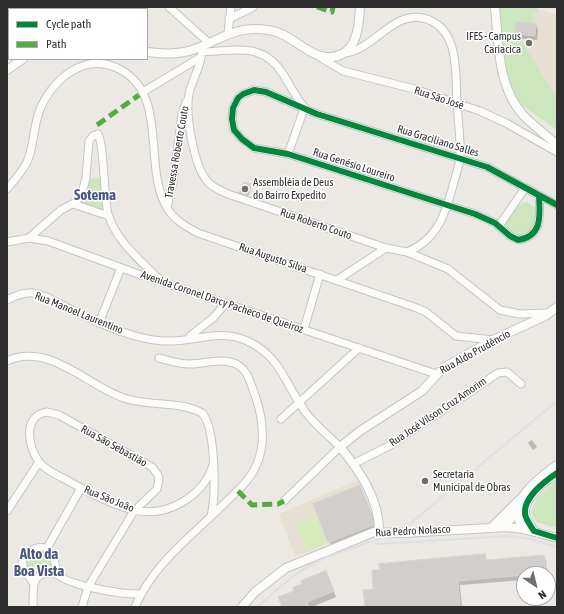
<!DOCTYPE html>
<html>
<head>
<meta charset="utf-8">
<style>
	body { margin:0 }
	#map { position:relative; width:564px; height:614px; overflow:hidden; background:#ece8e4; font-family:"Asap Condensed",sans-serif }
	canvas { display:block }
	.frame { position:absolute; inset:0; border:8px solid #2e2e2e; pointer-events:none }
	.legend { position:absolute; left:8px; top:8px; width:140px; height:52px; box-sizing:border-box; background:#fff; border:1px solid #ababab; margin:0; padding:5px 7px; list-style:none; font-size:12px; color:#2e2e2e }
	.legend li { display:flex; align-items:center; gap:8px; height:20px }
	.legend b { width:20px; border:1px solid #ababab }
	.north { position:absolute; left:516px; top:566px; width:40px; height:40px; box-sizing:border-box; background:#fff; border:1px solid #ababab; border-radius:50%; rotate:145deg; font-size:11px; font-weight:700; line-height:16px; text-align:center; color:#2e2e2e }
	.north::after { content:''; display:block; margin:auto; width:14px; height:18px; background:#706f6e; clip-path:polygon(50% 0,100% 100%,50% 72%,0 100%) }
</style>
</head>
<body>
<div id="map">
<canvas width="564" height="614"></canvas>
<div class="frame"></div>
<ul class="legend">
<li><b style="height:5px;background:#00873e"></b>Cycle path</li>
<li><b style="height:5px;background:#54ab44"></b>Path</li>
</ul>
<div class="north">N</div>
</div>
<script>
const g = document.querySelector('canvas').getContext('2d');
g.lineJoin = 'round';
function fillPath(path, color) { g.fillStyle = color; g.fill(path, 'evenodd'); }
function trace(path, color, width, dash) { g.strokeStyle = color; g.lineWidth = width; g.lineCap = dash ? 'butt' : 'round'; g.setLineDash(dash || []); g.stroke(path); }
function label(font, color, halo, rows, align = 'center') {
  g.font = font + ' "Asap Condensed",sans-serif'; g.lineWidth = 3; g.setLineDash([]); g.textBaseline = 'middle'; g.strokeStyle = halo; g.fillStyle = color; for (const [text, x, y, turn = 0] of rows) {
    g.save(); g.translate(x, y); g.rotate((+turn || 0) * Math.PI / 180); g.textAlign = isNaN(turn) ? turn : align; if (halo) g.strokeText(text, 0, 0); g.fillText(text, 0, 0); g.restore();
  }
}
const education = new Path2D(`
	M498,7H537L538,9L557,15V130L519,103Z
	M358,480L377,524L295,557L279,514Z`);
const green = new Path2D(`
	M498,7H537L538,11L533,15L532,24L516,22L515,39L521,40L557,99V130L519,103L505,79Z
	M100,178L105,209L103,212L81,205L88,187L89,179Z
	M526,202C540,207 537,218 535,230L520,237C513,234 506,230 505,222L515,207Z
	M557,479V528L536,522L531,512L537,498Z
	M36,551C48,550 51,556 54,567L49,571H40L33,578C24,566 22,559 36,551Z`);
const pitch = new Path2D(`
	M317,516L328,543L308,552L296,524Z`);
const shadow = new Path2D(`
	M536,25L538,30L537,40L518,38L516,34Z
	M250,185L251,188L248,197L242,195L240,193Z
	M532,440L537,447L533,450L528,443Z
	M362,491L372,515L375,530L332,547L314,504Z
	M485,555L487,561L543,556L546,560L547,574H524V580L460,585L462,607H366L374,590Z
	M329,578L336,597L312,607H283Z`);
const building = new Path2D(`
	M516,22L536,24L535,36L515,34Z
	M244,182L251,184L247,195L239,193Z
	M360,485L370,510L373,525L328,543L313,504Z
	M485,554L486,560L544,555L546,573L458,581L460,607H365L363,590L373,589L372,570H380L379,564Z
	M326,571L334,591L307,602L309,607H282L278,597L294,591L293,587L302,584L301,581Z`);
const minor = new Path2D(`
	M169,7L208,42
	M229,19L253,7
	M228,33L231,7
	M201,47C204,62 192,79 189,94C185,114 194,169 209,183C214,188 221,191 228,194L386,248L407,252L448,269L500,310L520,314L549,313
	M202,52C235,51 262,41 283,74C290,85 296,98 305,108
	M345,53C373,50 393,11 423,18C461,27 455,75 457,104C458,121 461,139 460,156C460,164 456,174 454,182C446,212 438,240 407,252
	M318,56L343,71L414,89L480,111L506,123L557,152
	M143,92L201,57
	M288,154L304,109
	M7,189C14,181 22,172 27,162C34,147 33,129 39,112C51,80 85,50 121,70C170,97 141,170 169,211C176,221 187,227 198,233L417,308L426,312L456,336L493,340
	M539,196C540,215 543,236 518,240L510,236L495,223L475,214L288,154L254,148L242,139L234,130L232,119L233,108L238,98L243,94L254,90L266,92L317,114L487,167L557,205
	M73,204L109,216
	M167,207L173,182L182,114L186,102
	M499,226L525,188
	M29,238L61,210L76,202L81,196L86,178L89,141L93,136L98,134C104,143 104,198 108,214C116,241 140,260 159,279
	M7,242L29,238L48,241L141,275L436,374
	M337,280L386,248
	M7,300C15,296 24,292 33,293C46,295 60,304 72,310C100,323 132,339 163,341C197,343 221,325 255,345C281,361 286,384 302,407C311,422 327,434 340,447L284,501
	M99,323L121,268
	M304,329L320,274
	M190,336L213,318L226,303
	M7,361C50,342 87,386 124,398C149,407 178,400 202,413C216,428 216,496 211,516
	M281,419L359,348
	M353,464L389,446L498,373L507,372L521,384
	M7,511L39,462
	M47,548L81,488
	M55,572C63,585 124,595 141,594
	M34,584L23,567L22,559C27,550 37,546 47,548
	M33,607C34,590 29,572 52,573L56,569L54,558L47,548
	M82,607L88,587L134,511L157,489L159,480L158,475L152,467L59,415L47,412C22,416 28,447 39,462C47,472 62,477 72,483C88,492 116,506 134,510C166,518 203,497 213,465
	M135,607C153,564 193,535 225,503C237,491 250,480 256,466C266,445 263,419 256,398C251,385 248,368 234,363C219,358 204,364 189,364C179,364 168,360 159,358`);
const tertiary = new Path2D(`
	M495,7C499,44 497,87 524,116C534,126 546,135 557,145
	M147,52C163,54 180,55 195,49C222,39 236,25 268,30C295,33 313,66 340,55C358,48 359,23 360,7
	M7,70L23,59
	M492,527L519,500
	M501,527L520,511
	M523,529C521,524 518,519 517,514C514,497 544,474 557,465
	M379,531C379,499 360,471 340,447L360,431L422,391L443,368L493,340L545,316L557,307
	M534,531C531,526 526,520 525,514C523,498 545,481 557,473
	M242,607L255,592L286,568L374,532L404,533L507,527L523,529L557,538`);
const rail = new Path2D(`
	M377,544L508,536L530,539L557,547
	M258,607C278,588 299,569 325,558C354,546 384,540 411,523L557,401`);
const quiet = new Path2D(`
	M317,7L332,12L333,7
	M97,125L139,95
	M238,491L252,505L278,504L284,501`);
const cycleway = new Path2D(`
	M539,196C540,215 543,236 518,240L510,236L495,223L475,214L288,154L254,148L242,139L234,130L232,119L233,108L238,98L243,94L254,90L266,92L317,114L487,167L557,205
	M557,473C545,481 523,498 525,514C526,520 531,526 534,531L557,538`);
const markers = [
	[529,43,4,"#706f6e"],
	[245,189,4,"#706f6e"],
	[425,481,4,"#706f6e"]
];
const poiNames = [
	["IFES - Campus",521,37,"right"],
	["Cariacica",521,50,"right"],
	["Assembléia de Deus",253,183],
	["do Bairro Expedito",253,196],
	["Secretaria",433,475],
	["Municipal de Obras",433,488]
];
const streetNames = [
	["Rua São José",439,98,18],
	["Rua Graciliano Salles",438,141,17],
	["Travessa Roberto Couto",177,152,-80],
	["Rua Genésio Loureiro",354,165,18],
	["Rua Roberto Couto",316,224,19],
	["Rua Augusto Silva",273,258,19],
	["Avenida Coronel Darcy Pacheco de Queiroz",222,302,19],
	["Rua Manoel Laurentino",79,313,22],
	["Rua Aldo Prudêncio",475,352,-29],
	["Rua José Vilson Cruz Amorim",438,412,-34],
	["Rua São Sebastião",114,446,29],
	["Rua São João",109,499,22],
	["Rua Pedro Nolasco",413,531,-3]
];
const districtNames = [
	["Sotema",95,195],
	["Alto da",39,554],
	["Boa Vista",39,571]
];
fillPath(education, '#e6e0d3');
fillPath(green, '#cee6be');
fillPath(pitch, '#d9eabb');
fillPath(shadow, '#0003');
fillPath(building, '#d1cecb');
trace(building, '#d7d4d0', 1);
trace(minor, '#c5c4c5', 9);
trace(tertiary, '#c5c4c5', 10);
trace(minor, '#fcfcfb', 7);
trace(tertiary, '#fcfcfb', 8);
trace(rail, '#dfdfe1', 2);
trace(quiet, '#54ab44', 5, [10, 5]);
trace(cycleway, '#00873e', 6);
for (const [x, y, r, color] of markers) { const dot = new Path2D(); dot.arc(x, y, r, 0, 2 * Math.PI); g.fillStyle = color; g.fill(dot); trace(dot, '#fff', 1.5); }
label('11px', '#2e2e2e', '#fff', poiNames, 'left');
label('11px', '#2e2e2e', '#fff', streetNames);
label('bold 15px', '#4d5680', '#fff', districtNames);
</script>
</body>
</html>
